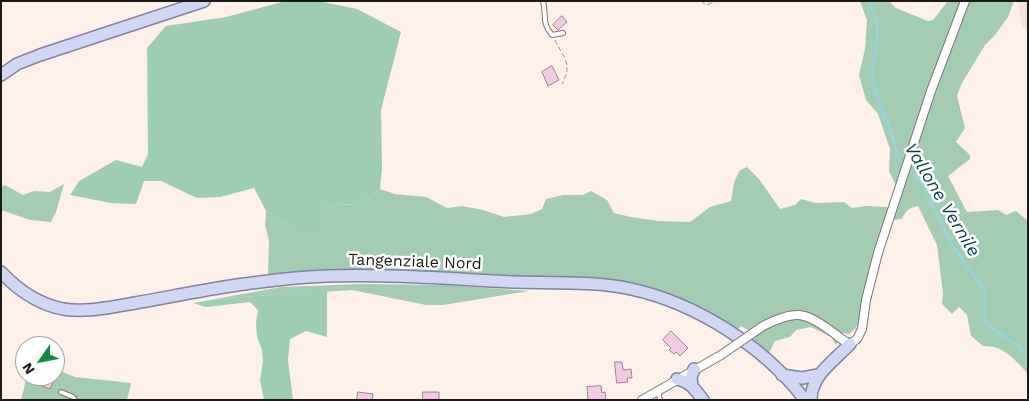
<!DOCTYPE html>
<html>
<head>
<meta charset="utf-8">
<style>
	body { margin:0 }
	#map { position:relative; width:1029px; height:401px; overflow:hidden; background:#fdf0e9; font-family:"Work Sans",sans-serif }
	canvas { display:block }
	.frame { position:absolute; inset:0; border:2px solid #1d1916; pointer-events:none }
	.north { position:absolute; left:15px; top:336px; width:50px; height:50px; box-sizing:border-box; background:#fff; border:1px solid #a5a3a2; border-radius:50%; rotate:237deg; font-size:14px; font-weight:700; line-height:20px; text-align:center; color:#1d1916 }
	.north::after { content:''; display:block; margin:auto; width:18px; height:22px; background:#178a43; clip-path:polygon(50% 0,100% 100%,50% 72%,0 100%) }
</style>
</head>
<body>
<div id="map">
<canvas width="1029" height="401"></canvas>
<div class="frame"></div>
<div class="north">N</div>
</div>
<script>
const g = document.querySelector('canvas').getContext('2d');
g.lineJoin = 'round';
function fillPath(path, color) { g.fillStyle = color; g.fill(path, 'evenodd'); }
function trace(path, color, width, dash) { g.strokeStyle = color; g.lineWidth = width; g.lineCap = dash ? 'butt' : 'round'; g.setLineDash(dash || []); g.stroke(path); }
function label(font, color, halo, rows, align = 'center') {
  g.font = font + ' "Work Sans",sans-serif'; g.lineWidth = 5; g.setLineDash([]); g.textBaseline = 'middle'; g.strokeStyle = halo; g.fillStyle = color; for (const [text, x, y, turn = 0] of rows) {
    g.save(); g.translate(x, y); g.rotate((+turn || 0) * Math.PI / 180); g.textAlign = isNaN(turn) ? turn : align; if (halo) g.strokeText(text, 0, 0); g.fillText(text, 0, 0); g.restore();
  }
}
const built = new Path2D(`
	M1028,1V27L1022,28L1018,3Z`);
const green = new Path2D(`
	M860,1H889L896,8L928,21L933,20L948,1H1014L1008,17L995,35L985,45L962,83L957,96L965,128L956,142L970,155V159L948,176L967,212L998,210L1006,215L1016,211L1028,221V373C1013,359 1004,345 983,346L971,336L967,315L959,307L952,314L942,304L943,293L937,245L918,206C909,208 906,210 902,219L893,220L900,194L889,171L890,149L878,114L866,100L859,75L865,49L867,20Z
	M747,167L759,179L780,209L795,205L801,199L816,203L844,202L852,208L865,206L889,207L885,219L859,323L855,329L849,334L843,333L836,345L831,337L811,327L796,330L790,337L775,341L768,355L752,343L756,335L741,326L736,331L675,299L642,286L567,280L327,271L268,275L269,241L265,225L266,211L290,226L319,210L335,204L358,205L380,189L395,194L426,197L447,208L462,206L483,210L504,217L531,214L542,209L546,199L563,195H583L591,191L607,200L614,213L631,217L658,221L690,222L710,207L731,201L734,183L739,171Z
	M64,184L56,212L51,222L30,220L1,210V187L5,185L23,195L34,191L50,192Z
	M361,284L446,285L529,291L443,305H426L352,290L227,298L193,303L281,287Z
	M55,369L75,377L131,383L127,400H21L27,376H55Z`);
const forest = new Path2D(`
	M286,1L323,2L357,9L401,32L381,110L382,169L380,189L358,205L335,204L319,210L325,225L310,233L290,226L266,211L254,188L220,197L197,198L161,181H144L136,204L111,203L70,195L79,181L116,160L142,167L148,154L147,48L166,26L226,17Z
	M327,291V337L306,331L290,339L288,360L293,400H264L260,380L263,362L262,350L257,337L256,322L258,310L250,302L206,307L193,303L227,298Z`);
const stream = new Path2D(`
	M869,1L877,22V41L872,72L875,91L888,124L900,161L904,164
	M908,168L921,182L952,245L985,291V323L1018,346L1028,360`);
const building = new Path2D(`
	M562,16L567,22L558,30L553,25Z
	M552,66L559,80L548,86L542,72Z
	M671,331L688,348L680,356L676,352L674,354L669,350L671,348L663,340Z
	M615,362H622L623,370L631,369L632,378H627L628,382L617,383Z
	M45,377L54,380L50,389L42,386Z
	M601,386L602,393L605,392L606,400H588L587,387Z
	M358,392L373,394L372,400H357Z
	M423,392H439V400H423Z`);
const path = new Path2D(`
	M701,1L706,5L717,1
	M555,40C564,59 573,63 562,84`);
const lane = new Path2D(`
	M543,1C547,16 541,22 552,35L563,33
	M658,390L660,400
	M61,392L73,397L75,400`);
const street = new Path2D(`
	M763,326C794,310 804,311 831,331C838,336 843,341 850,344L857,339L862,329L866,300L878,253L931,91L965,1
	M642,400L721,355`);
const primary = new Path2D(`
	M1,75L17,64L40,55L204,1
	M1,272C18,290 38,304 63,309C86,313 112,307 135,303C169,297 203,290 237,285C266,281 297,277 326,276C389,274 453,279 515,282C551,283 597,281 631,289C696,303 765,347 805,400
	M782,375L802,378L818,375
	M677,379C690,382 695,389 703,400
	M692,385L691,378L694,369
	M811,400C811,375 834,361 850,344`);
const streetBridge = new Path2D(`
	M721,355L763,326`);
const streetNames = [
	["Tangenziale Nord",415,262,2]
];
const waterNames = [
	["Vallone Vernile",942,200,59]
];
fillPath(built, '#f6e2d6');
fillPath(green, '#a3ccb3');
fillPath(forest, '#9ecdb1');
trace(stream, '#98d3de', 2.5);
fillPath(building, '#f5c8e4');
trace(building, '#92868d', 1);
trace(lane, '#7e736d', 6);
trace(street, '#7e736d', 10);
trace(primary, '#7e82a3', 14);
trace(path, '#9c938d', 1, [5, 2.5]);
trace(lane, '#fff', 4);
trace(street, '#fff', 8);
trace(primary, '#d1d6f5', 11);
trace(streetBridge, '#7e736d', 10, []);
trace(streetBridge, '#fff', 8);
label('16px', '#1d1916', '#fff', streetNames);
label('italic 18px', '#063f47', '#fff', waterNames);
</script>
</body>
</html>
